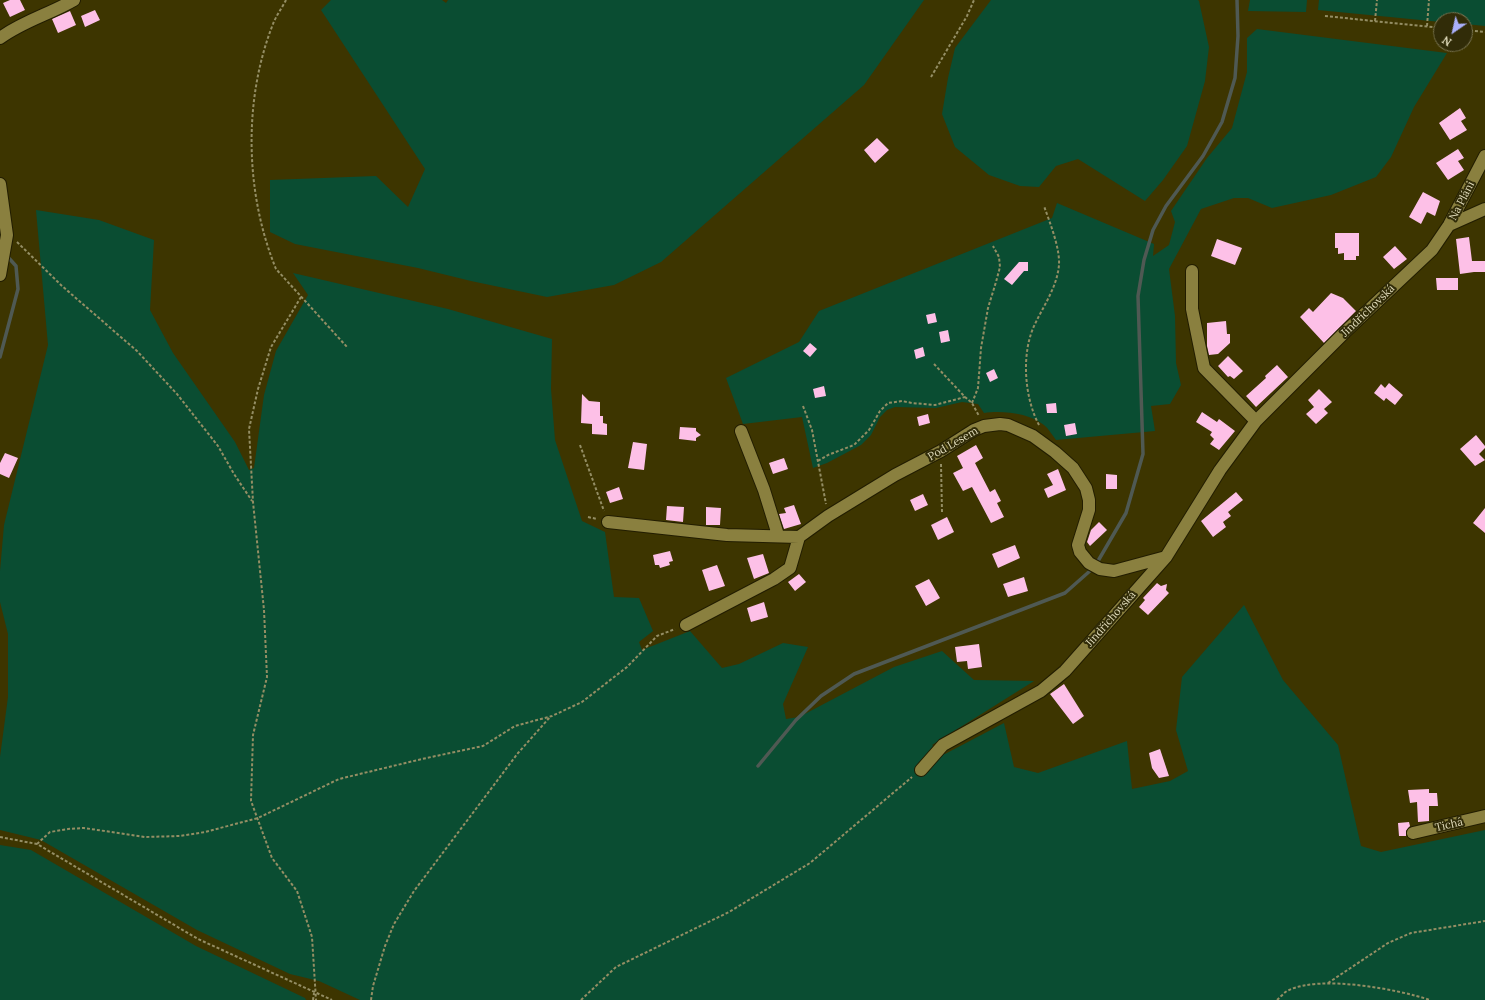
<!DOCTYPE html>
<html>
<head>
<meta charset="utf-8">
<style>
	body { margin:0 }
	#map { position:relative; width:1485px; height:1000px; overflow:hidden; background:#3d3500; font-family:Lora,serif }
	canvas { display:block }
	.north { position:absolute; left:1433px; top:12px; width:40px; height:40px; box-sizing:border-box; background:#312c08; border:1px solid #777250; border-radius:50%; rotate:214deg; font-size:11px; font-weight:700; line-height:16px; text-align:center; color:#e1dcbc }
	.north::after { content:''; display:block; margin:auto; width:14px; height:18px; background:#aab0fb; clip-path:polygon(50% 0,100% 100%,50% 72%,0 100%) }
</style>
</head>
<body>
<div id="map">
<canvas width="1485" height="1000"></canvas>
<div class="north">N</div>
</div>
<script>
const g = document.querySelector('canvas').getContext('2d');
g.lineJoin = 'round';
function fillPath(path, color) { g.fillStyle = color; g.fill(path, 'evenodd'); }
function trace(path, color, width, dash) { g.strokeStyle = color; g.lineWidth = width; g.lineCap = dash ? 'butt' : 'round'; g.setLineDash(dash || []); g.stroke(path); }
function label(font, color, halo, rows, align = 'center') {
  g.font = font + ' Lora,serif'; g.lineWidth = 4; g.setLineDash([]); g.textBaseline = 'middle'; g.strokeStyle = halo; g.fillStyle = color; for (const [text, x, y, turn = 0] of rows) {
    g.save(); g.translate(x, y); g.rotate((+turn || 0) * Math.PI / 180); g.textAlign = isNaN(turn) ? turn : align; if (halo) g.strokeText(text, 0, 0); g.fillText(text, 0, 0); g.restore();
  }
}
const green = new Path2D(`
	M331,0H442L446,3L448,0H924L864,85L661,262L614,285L547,297L471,281L418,268L295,244L270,232V180L376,176L408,207L425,169L321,10Z
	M991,0H1198L1199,1L1209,47L1205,81L1187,146L1163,180L1145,201L1078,159L1056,166L1039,187L1020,186L989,175L955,147L942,114L948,78L955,48Z
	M1250,0H1307L1306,12L1248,11Z
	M1319,0H1485V26L1465,24V20H1441V22L1318,10Z
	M1257,29L1447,53L1414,107L1391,157L1376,177L1331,195L1272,208L1248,198H1234L1201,209L1169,269L1175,316L1176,363L1181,385L1170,404L1151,406L1155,431L1056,440C1052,435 1049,429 1044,425C1030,413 1001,410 984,413L978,404L962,402L936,408L895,407L887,410L880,417L871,435L861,445L827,463L813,468L802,417L743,424L726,378L799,342L819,311L1052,218L1057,203L1154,244L1153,256L1169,245L1175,222L1171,211L1207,158L1232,128L1247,72V38Z
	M36,210L99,220L154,240L150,310L173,353L235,442L249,470L254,468L264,395L276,351L308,295L293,273L448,309L552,339L551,389L555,440L582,521L605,532L614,597L639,598L653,631L639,642L642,650L690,631L722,668L739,664L783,643L808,647L783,704L786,719L799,717L894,667L942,651L974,680L1034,681L932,745L945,754L1004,723L1014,767L1038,773L1127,741L1132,789L1170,781L1188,771L1176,730L1182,677L1244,605L1283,680L1338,745L1361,846L1381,852L1485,830V1000H360L319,981L290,974L197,930L41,840L0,830V757L8,697V634L0,602V571L4,525L48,345Z
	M0,845L31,850L196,946L305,998L306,1000H0Z`);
const stream = new Path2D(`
	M0,357L18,289L16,266L7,256
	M1098,561L1126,513L1143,454L1138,296L1144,260L1153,230L1166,206L1203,156L1222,122L1235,78L1238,36L1237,0
	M758,766L796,720L821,696L854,674L1065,593L1091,570`);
const building = new Path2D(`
	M10,0H20L25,10L10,17L3,3Z
	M95,10L100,20L85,27L81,16Z
	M70,11L76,25L58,33L52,19Z
	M1460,108L1466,118L1461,121L1467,130L1450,140L1439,123Z
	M877,138L889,150L875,163L864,150Z
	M1458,149L1464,158L1458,161L1464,170L1448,180L1436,163Z
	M1423,192L1440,201L1435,216L1427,212L1421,224L1409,217Z
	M1335,233H1359V256H1356V260H1344V253L1338,254V248H1335Z
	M1469,237L1472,261H1485V272H1474L1460,274L1456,239Z
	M1217,239L1242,248L1235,265L1211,256Z
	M1395,246L1407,259L1394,269L1383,257Z
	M1019,262H1028V271H1024L1012,285L1004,279Z
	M1436,278H1458V290H1437Z
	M1331,293L1343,298L1356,311L1324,343L1300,317L1309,308L1313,312Z
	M935,313L937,322L928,324L926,315Z
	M1226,321L1227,334H1230V343L1218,354L1209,355L1207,346V323Z
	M948,330L950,341L941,343L939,332Z
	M810,343L817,349L810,357L803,351Z
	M923,347L925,356L916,359L914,350Z
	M1228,356L1243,371L1234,379L1230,376L1228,377L1218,366Z
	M1277,365L1288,377L1256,407L1246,396L1266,378L1265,376Z
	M994,369L998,378L990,382L986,373Z
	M1389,383L1403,395L1395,405L1386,398L1384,401L1374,393L1381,384L1385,388Z
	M824,386L826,396L815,398L813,389Z
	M1319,389L1332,402L1324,409L1328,413L1316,424L1306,414L1314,407L1308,400Z
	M582,394L589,401L600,402V416H603V423L607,424V435L592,434V424L581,423Z
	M1056,403L1057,413H1047L1046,404Z
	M1202,412L1217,422L1219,419L1235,431L1219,450L1210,444L1214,439L1210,435L1212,432L1196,422Z
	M928,414L930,423L919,426L917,417Z
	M1075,423L1077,434L1066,436L1064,425Z
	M680,427L696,428V431L701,435L696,438V441L679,439Z
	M1476,435L1485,446V448L1479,454L1485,460L1475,466L1460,449Z
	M633,442L647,444L644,470L628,468Z
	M976,445L983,458L975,463L990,492L995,489L1001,501L997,503L1004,517L991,523L972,487L963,491L953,473L963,468L957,456Z
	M5,453L18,458L9,478L0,474V463Z
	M784,458L788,469L773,474L769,463Z
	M1058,469L1066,490L1048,498L1044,489L1053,485L1047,474Z
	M1106,474L1117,475V489H1106Z
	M619,487L623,499L610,503L606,492Z
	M1236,492L1243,500L1228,512L1231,516L1223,522L1226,527L1213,537L1201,521Z
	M923,494L928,505L915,511L910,500Z
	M794,505L801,524L784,529L779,514L786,513L784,508Z
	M667,506L684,507L683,522L666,520Z
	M706,507L721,508L720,525H706Z
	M1485,508V533L1473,523Z
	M947,517L954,532L938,540L931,525Z
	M1099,522L1107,530L1090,546L1087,542L1091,530Z
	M1015,545L1020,558L998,568L992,554Z
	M670,551L673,561L669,562L670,565L660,568L659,565H655L653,555Z
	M763,554L769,573L754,579L747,558Z
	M717,565L725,586L709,591L702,570Z
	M799,574L806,582L795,591L788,582Z
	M1024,577L1028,591L1008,597L1003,584Z
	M929,579L940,598L926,606L915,586Z
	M1157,583L1161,586L1167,584L1166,590L1169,593L1148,615L1139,607L1145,600L1143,598Z
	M764,602L768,617L751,622L747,608Z
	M979,644L982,667L968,669L967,661L957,662L955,647Z
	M1064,684L1084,716L1073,724L1050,694Z
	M1160,749L1169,776L1159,778L1152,768L1149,753Z
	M1429,789V793H1437L1438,806H1429V821L1418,822L1417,802L1410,803L1408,790Z
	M1409,822L1410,826L1406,831V836H1399L1398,823Z`);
const path = new Path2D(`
	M286,0C282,8 276,16 273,24C243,100 245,193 276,269L347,347
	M1325,16L1441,28
	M1375,21L1377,0
	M1427,26L1429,0
	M1465,30L1485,32
	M931,77L967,16L974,0
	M17,242L62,286L137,351L177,394L218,446L234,474L252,501
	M301,297L271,347L258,389L249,429L253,502L264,610L267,677L253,735L251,801L272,858L297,891L312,937L316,1000
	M934,364L965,397L972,403L979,416
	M972,403L978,388L981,348L988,308L996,282L1000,267L999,257L993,246
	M803,406L812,430L826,504
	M1039,425C1024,397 1021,352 1035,324C1044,305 1057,287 1059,265C1060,248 1050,223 1044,206
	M580,445L604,511
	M818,461L828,455L854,445L869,430L880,411L888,403L902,401L912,403L935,405L965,397
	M941,464L942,512
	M588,517L597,519
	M0,837L37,844L198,939L332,1000
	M37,844L50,832L68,829L84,828L145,837L180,836L205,832L258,818L339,779L422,759L483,746L515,726L552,716L582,702L627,667L657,636L675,629
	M1328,983L1388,943L1411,933L1485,921
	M313,1000L314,993
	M371,1000L373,986L385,946L394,924L414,891L518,753L551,716
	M581,1000L616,967L729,912L810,863L912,777
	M1277,1000C1281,997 1284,992 1289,990C1321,975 1397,989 1430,1000`);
const minor = new Path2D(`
	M0,38C23,21 50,14 74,0
	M0,184L7,235L0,275
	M1449,225L1485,209
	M1192,271V309L1204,368L1256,421
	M741,431L764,490L778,535
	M608,522L727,535L799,537L828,516L895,475L941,451L974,430L984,426L1000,424L1008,425L1033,436L1055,452L1073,468L1086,488L1089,500V510L1078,545L1080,552L1089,563L1100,569L1114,571L1166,557
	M686,625L774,579L790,568L799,537
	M921,770L943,745L1041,691L1065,671L1166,557L1220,470L1256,421L1345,332L1432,250L1449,225L1485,156
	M1413,833L1485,816`);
const streetNames = [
	["Na Pláni",1462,201,-63],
	["Jindřichovská",1368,311,-44],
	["Pod Lesem",953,444,-30],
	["Jindřichovská",1111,619,-49],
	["Tichá",1449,825,-13]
];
fillPath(green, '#0a4d32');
trace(stream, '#4f5953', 3.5);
fillPath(building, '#fdc0e7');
trace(minor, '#221d00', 14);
trace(path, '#948e64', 2, [3, 2]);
trace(minor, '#8a803f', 12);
label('11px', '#e1dcbc', '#312c08', streetNames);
</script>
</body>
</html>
